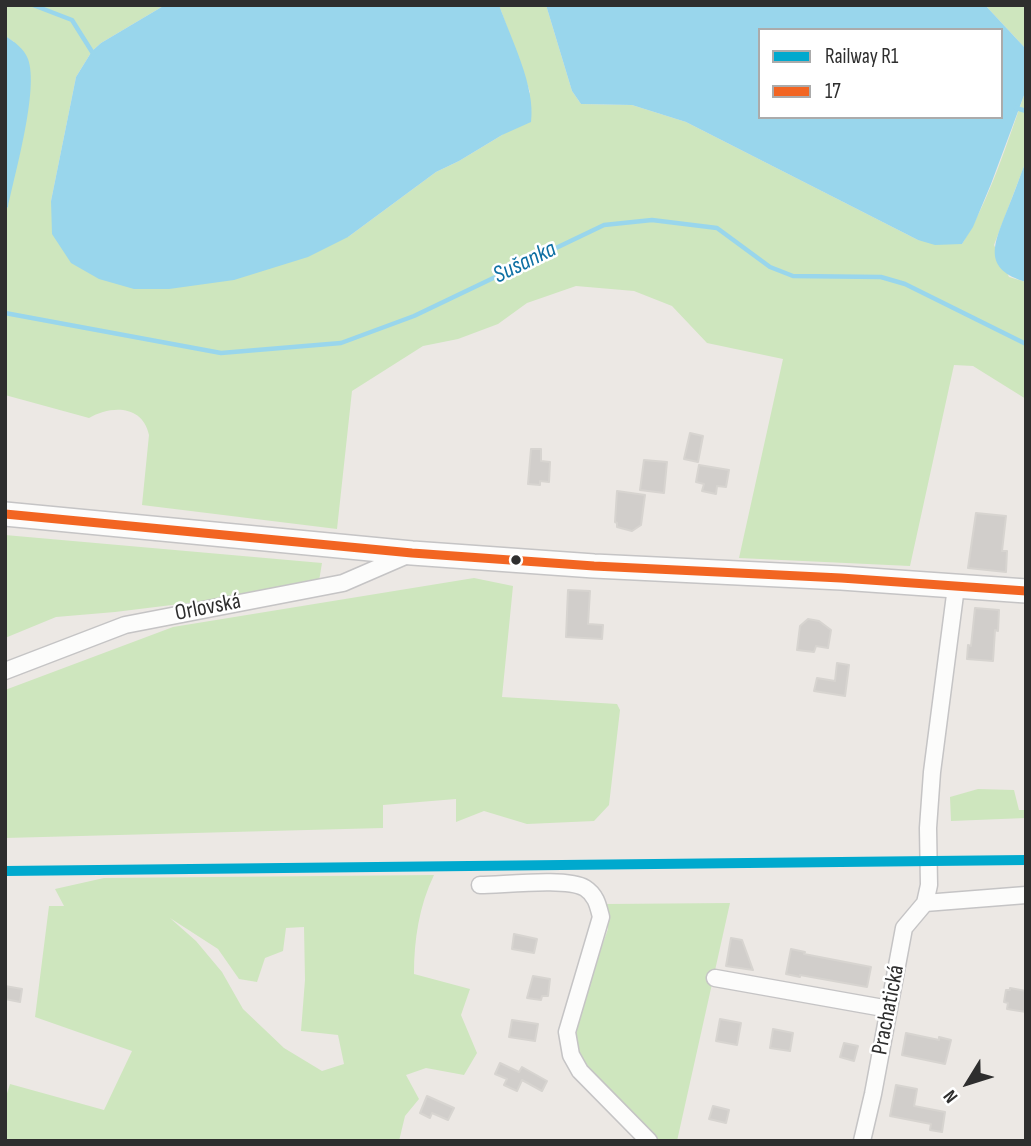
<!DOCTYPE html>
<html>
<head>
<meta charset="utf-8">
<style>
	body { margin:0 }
	#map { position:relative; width:1031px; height:1146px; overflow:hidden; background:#ece8e4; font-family:"Sofia Sans Condensed",sans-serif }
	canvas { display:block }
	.frame { position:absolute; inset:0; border:7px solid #2e2e2e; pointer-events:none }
	.legend { position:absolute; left:758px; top:28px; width:245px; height:91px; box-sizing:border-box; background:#fff; border:2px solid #ababab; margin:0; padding:9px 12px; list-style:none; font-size:21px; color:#2e2e2e }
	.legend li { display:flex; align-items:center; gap:14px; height:35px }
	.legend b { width:35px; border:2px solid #ababab }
	.north { position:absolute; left:933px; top:1048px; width:70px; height:70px; -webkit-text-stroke:5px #fff; paint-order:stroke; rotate:232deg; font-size:19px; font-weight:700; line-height:28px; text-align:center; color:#2e2e2e }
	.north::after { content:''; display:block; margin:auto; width:24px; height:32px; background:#2e2e2e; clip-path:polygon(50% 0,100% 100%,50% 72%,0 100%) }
</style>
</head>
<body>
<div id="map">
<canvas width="1031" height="1146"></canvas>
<div class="frame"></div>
<ul class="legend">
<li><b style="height:9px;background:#00a9ce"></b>Railway R1</li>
<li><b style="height:9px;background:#f26522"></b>17</li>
</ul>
<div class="north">N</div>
</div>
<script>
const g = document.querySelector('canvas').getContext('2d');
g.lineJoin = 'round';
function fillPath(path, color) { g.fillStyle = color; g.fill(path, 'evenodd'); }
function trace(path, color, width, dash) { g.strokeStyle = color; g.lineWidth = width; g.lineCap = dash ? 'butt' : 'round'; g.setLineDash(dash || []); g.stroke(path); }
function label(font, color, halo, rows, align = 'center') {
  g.font = font + ' "Sofia Sans Condensed",sans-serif'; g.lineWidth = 5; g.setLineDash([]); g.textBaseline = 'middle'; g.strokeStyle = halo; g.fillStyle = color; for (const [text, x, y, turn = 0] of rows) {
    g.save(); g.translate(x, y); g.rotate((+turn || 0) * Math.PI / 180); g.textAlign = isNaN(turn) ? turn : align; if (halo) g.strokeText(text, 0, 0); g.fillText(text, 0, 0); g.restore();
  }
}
const green = new Path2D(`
	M5,5H165L101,43L92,51L76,77L51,201L348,237L436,172L459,161L502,135L530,92L499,5H546L572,91L581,104L632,105L686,122L918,240L962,244C991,197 1007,142 1026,90V161L994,245L1009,277L1026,282V399L973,366L954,365L910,566L739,558L783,359L707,343L672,306L634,291L576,286L527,303L498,324L458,339L423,346L352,391L337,529L142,505L149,435C143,405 111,405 89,418L5,395V210L8,207L14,42L5,36Z
	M985,5H1026V49Z
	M5,535L322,563L318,587L115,612L56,617L5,638Z
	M474,578L513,586L502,697L617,704L620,710L609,805L594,821L527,824L484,811L456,822V799L383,805V828L5,838V690L173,627Z
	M978,789L1014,790L1019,810H1026V818L951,821L950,797Z
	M434,875C419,906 414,940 414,974L470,989L461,1015L477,1053L464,1075L426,1068L406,1075L419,1099L405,1116L399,1141H5V1100L10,1084L104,1110L132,1051L35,1017L49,906H64L55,889L104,878ZM170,918L218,949L239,979L257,982L265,958L283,951L286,928L304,927L305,980L301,1031L338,1035L344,1064L322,1071L284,1048L243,1009L222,972L196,941Z
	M730,903L677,1141H657L582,1066L572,1028L608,929L606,904Z`);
const water = new Path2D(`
	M165,5H499C511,39 536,87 531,122L502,135L459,161L436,172L348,237L308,257L234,280L169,289H134L99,279L71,263L52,234L51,201L76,77L92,51L101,43Z
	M546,5H985L1026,49V90L991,184L973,227L962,244L935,245L918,240L686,122L632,105L581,104L572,91ZM760,30H1001V117H760Z
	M5,36C14,41 25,50 28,59C39,89 15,173 8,207L5,210Z
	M1026,161V282C983,269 993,246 1006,213C1013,196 1019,179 1026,161Z`);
const stream = new Path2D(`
	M33,5L72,20L94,55
	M1016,108L1026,111
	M5,313L221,353L341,343L414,316L604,225L652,220L717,228L770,267L793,276L881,277L905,284L1026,344`);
const building = new Path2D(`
	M690,433L703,436L698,462L684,459Z
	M531,449H541V461L550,462L549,482L540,481V485L528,484Z
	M644,460L667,462L664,493L640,490Z
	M699,465L729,470L726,487L717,486L716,494L702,491L704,484L696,482Z
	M617,491L645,495L641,525L632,531L617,527V523L615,522Z
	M976,513L1006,516L1002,551H1007L1006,572L968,568Z
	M568,590L590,591L588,624L603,625L602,639L566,637Z
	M975,608L999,610L998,631L995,630L993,661L967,659L968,645L971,646Z
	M808,619L819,621L831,630L828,648L816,646L814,652L797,650L800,626Z
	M837,663L849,665L845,696L814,691L817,678L835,681Z
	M514,934L537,939L534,953L512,949Z
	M731,938L742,940L753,970L726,966Z
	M791,949L805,952L804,954L871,967L867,987L800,975V977L786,974Z
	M533,976L550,979L548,996H542L541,1000L527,998Z
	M5,986L22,989L20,1002L5,999Z
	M1010,988L1026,991V1012L1007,1009L1008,1003L1004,1002L1006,990H1010Z
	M720,1019L741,1023L737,1045L716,1041Z
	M512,1020L538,1024L535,1041L509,1037Z
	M773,1029L793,1033L790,1051L770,1048Z
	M906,1033L939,1040V1037L951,1040L945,1064L902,1055Z
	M844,1043L858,1046L854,1061L840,1057Z
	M500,1063L519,1072L522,1067L547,1081L542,1091L522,1080L517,1091L504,1085L507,1079L495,1074Z
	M896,1085L917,1089L914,1106L945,1112L942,1132L930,1130L931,1124L890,1116Z
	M427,1096L454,1108L448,1120L432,1113L430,1118L420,1113Z
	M713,1106L729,1110L726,1123L709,1119Z`);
const street = new Path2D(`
	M5,671L125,625L343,583L410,554
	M480,885C503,885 567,877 585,888C596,895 598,905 601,917L567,1032L571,1055L580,1071L649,1141
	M925,903L1026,895
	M715,978L889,1009
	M862,1141L873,1094L904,928L925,903L929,885L928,828L932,772L956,587`);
const secondary = new Path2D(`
	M5,514L412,553L594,566L841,578L1026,591`);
const bus1 = new Path2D(`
	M5,514L412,553L594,566L841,578L1026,591`);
const rail1 = new Path2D(`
	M5,871L1026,860`);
const markers = [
	[516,560,6,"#2e2e2e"]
];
const streetNames = [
	["Orlovská",208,608,-11],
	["Prachatická",889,1010,-79]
];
const waterNames = [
	["Sušanka",525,263,-26]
];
fillPath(green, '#cee6be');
fillPath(water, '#99d6ec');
trace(stream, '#99d6ec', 4.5);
fillPath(building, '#d1cecb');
trace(building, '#d7d4d0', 2);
trace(street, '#c5c4c5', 19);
trace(secondary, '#c5c4c5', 26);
trace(street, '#fcfcfb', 16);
trace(secondary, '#fcfcfb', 23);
trace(bus1, '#f26522', 9);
trace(rail1, '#00a9ce', 10);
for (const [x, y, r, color] of markers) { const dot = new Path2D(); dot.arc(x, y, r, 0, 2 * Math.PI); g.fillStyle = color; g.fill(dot); trace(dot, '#fff', 2.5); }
label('23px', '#2e2e2e', '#fff', streetNames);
label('italic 24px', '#0d6fa3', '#fff', waterNames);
</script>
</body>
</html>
